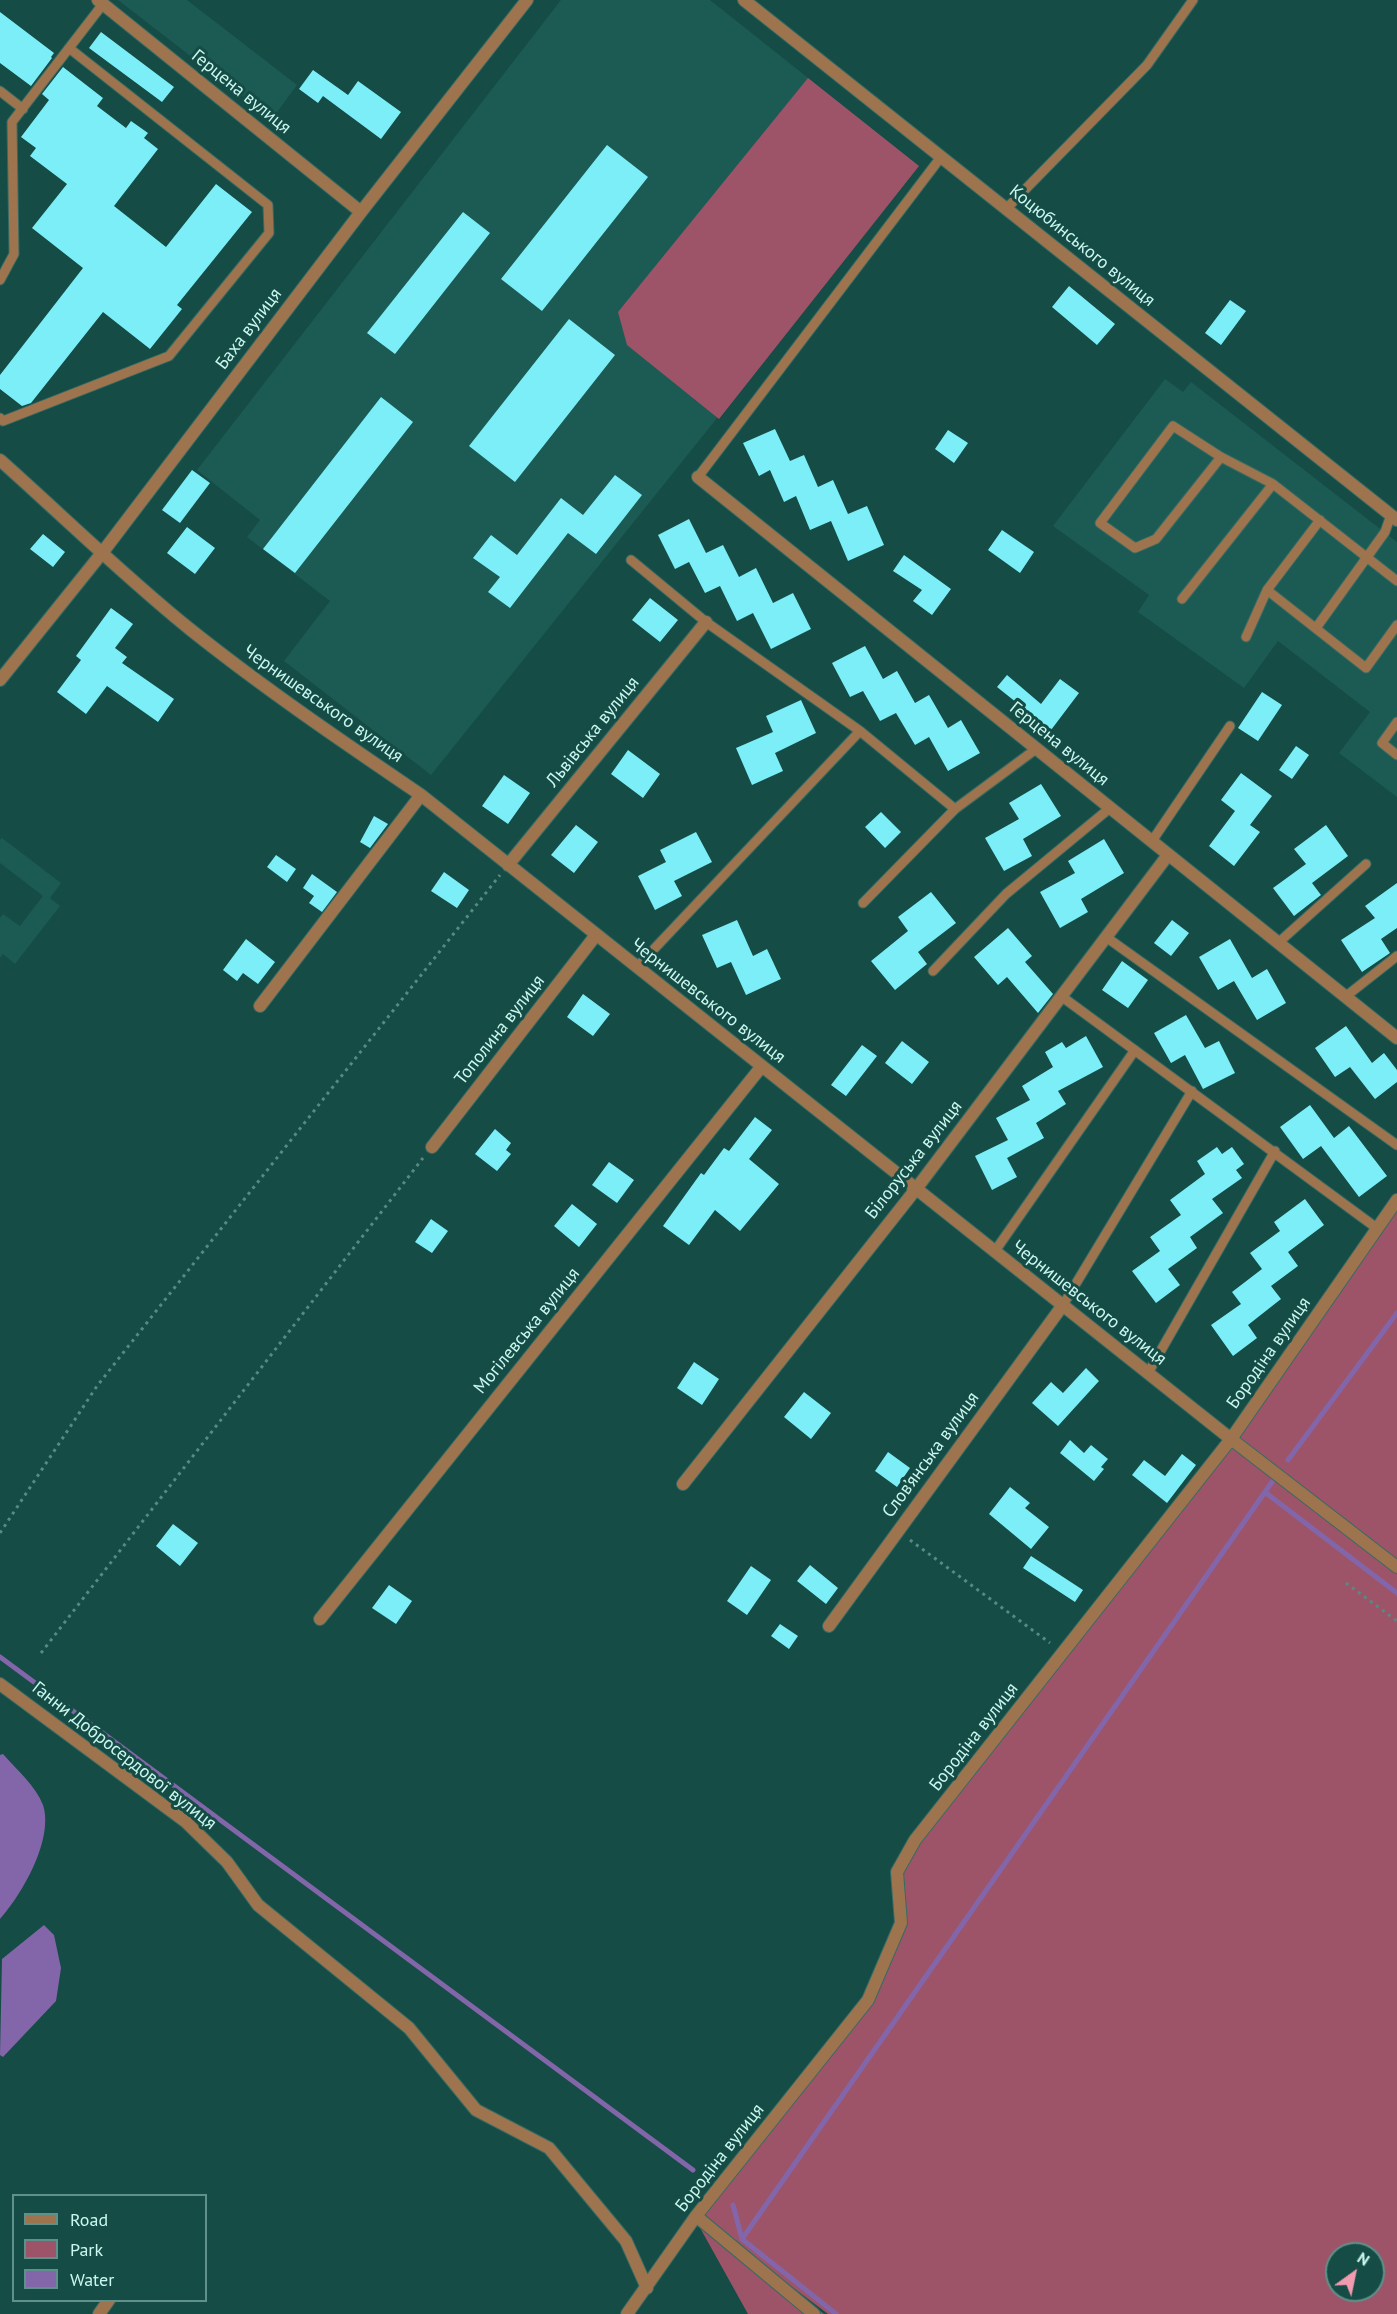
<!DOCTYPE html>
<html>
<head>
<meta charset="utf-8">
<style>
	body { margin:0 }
	#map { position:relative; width:1397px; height:2314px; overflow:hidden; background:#154c45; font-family:"PT Sans",sans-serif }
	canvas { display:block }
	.legend { position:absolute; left:12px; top:2194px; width:195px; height:108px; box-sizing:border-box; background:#154c45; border:2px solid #5d9189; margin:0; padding:8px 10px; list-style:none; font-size:18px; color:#caf8f0 }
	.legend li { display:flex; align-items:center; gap:12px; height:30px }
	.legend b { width:30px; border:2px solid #5d9189 }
	.north { position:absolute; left:1325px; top:2242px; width:60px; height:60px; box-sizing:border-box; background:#154c45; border:2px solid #5d9189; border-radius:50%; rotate:33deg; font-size:16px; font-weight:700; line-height:24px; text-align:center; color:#caf8f0 }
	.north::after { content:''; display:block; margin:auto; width:21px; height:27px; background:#f29ab0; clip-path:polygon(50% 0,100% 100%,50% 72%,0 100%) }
</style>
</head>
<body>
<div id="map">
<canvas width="1397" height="2314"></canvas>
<ul class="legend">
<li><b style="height:8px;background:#9d744e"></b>Road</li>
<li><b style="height:16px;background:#9d5468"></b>Park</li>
<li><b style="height:16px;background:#8366a9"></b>Water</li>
</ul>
<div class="north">N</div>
</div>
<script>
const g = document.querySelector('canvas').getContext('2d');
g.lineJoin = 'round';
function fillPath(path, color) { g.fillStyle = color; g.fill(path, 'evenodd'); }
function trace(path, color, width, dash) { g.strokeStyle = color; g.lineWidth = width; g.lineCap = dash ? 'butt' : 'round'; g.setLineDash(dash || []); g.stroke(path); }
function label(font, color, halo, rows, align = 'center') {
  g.font = font + ' "PT Sans",sans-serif'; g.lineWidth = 6; g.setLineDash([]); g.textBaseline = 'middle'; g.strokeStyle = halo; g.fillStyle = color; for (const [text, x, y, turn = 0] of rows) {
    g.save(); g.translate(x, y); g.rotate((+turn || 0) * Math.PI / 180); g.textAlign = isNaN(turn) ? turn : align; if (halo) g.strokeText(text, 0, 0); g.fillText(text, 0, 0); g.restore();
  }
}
const built = new Path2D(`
	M118,0H187L297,85L272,119Z
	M561,0H710L919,166L431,775L284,661L330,601L247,537L260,520L197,470Z
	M1165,379L1183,392L1191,382L1397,542V797L1339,753L1370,712L1278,641L1244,688L1138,612L1149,595L1053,526Z
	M2,838L61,883L50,898L60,906L15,964L3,954L0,958V918L3,914L20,926L43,896L0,863V840Z`);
const green = new Path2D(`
	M808,78L919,166L719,419L627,345L618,312Z
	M1397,1202V2314H828L694,2213L867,1999L901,1922L898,1872L1089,1623ZM1337,2254H1373V2290H1337Z
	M694,2217L824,2314H748Z`);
const water = new Path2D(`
	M3,1754C16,1769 36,1786 43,1805C54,1839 22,1895 0,1919V1755Z
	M44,1925L54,1935L61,1968L56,2001L3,2057L0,2055L2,1959Z`);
const stream = new Path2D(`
	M1288,1460L1397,1313
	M1266,1493L1397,1593
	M0,1657L693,2170
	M733,2205L742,2239L836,2314
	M742,2239L1272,1482`);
const building = new Path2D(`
	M0,12L54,53L51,57L52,58L31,86L0,63Z
	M101,32L174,87L162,102L89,48Z
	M63,67L103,98L97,106L126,128L131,121L148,133L144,138L158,149L114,206L166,247L216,184L252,212L177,305L182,309L150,349L103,312L31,403L22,406L0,389V375L83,268L32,228L67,184L30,156L36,148L21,137L49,100L42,94Z
	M313,70L348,95L358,81L401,112L381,139L323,96L318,103L299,89Z
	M607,145L648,177L542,311L501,279Z
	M463,212L490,233L395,354L367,333Z
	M1069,286L1115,324L1097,345L1052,307Z
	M1230,300L1246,311L1221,345L1205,333Z
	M569,319L615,355L515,482L469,446Z
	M381,397L413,422L295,573L263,549Z
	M775,429L790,461L804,455L818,487L833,480L848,514L867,506L884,545L848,561L831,521L810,530L796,496L784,502L770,470L759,476L743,443Z
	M948,430L968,443L954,463L935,449Z
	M192,470L210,483L180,523L162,510Z
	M615,475L642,495L596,554L568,533L510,608L488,592L500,577L473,558L491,535L517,555L561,498L583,515Z
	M689,519L706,553L723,545L739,577L756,568L773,603L793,593L811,629L771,649L753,613L737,621L720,586L705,593L689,562L675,569L658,535Z
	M187,527L215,548L195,574L167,553Z
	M1002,530L1034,552L1020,573L988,550Z
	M43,534L65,552L53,567L30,549Z
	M904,555L951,589L932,615L913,601L922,590L893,571Z
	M650,598L678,620L660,642L632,620Z
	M111,608L133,624L115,648L127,657L122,663L174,699L158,722L107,686L86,714L57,692L81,660L76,656Z
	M865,646L883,679L897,671L915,703L929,695L948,728L961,720L980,753L948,771L929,737L915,745L896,713L880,721L863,691L850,697L832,663Z
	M1007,675L1041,704L1060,679L1079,693L1051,730L997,687Z
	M1262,692L1282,705L1258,741L1238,728Z
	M801,700L816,733L775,753L783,771L752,785L736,748L773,732L766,716Z
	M1296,746L1309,755L1292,779L1279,770Z
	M628,750L660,774L643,798L611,774Z
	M1241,773L1272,796L1250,825L1260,832L1234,866L1209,846L1235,811L1221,800Z
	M504,775L530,793L508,824L482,806Z
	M1041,784L1061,816L1023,839L1032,856L1004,871L985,838L1019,819L1009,803Z
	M881,812L901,832L885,848L865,827Z
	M374,816L388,824L370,848L360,842Z
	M576,825L598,842L574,873L551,855Z
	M1326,825L1348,856L1312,883L1321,895L1294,916L1273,888L1306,864L1294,849Z
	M696,832L712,862L674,881L682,896L655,910L638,876L666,862L660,850Z
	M1104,839L1124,873L1081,899L1088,912L1060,928L1040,892L1075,873L1068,861Z
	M276,855L296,869L287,882L267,867Z
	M444,872L469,890L457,908L431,891Z
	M312,874L337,892L322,912L309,903L314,896L303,888Z
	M1397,883V928L1381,939L1390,953L1362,972L1341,940L1375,918L1365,906Z
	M931,892L956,923L918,952L927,964L895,990L871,961L908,931L898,917Z
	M737,920L753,956L767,949L781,979L746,995L731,962L717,968L702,935Z
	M1172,920L1189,933L1171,956L1154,943Z
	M1008,928L1032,956L1025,962L1053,994L1038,1013L1007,977L998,985L974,957Z
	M246,939L275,962L258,984L243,973L237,981L223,970Z
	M1230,939L1252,978L1267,969L1286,1003L1257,1020L1234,981L1218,990L1199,957Z
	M1122,961L1148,980L1128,1008L1102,990Z
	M583,994L610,1014L593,1036L567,1017Z
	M1186,1015L1205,1048L1219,1041L1235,1073L1203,1089L1185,1055L1171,1063L1154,1033Z
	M1346,1026L1372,1063L1384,1053L1397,1070V1082L1375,1099L1350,1067L1335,1077L1315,1048Z
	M1086,1036L1103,1067L1058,1091L1066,1104L1036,1123L1044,1138L1007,1158L1017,1177L992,1190L975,1156L1008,1140L996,1118L1030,1100L1022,1086L1053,1067L1045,1052L1062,1042L1066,1048Z
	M902,1041L929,1062L912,1084L885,1063Z
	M862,1045L877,1056L846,1096L831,1085Z
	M1310,1105L1334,1138L1349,1126L1387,1176L1359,1197L1321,1146L1303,1159L1280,1127Z
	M755,1117L772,1130L749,1159L779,1184L740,1231L715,1210L689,1245L663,1226L701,1173L704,1175L724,1148L729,1151Z
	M495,1129L511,1143L506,1150L511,1154L497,1171L475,1154Z
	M1217,1147L1222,1154L1232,1147L1244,1164L1236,1170L1242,1178L1212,1199L1223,1213L1190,1237L1197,1248L1168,1269L1180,1285L1156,1303L1132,1271L1160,1251L1150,1237L1181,1215L1170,1200L1205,1174L1197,1161Z
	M609,1162L634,1180L617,1203L592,1185Z
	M1305,1199L1324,1225L1288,1252L1298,1266L1271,1286L1281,1299L1248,1325L1257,1338L1233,1356L1211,1325L1241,1304L1232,1292L1262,1269L1250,1253L1280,1231L1274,1222Z
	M572,1204L597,1224L579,1247L554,1226Z
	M431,1219L448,1231L432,1253L415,1242Z
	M694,1362L719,1379L702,1405L677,1388Z
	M1086,1368L1099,1381L1058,1426L1032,1403L1051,1382L1063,1393Z
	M804,1392L831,1413L811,1439L784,1417Z
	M1070,1440L1084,1453L1091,1445L1108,1459L1101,1467L1104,1469L1094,1481L1060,1453Z
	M888,1452L910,1468L897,1487L875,1471Z
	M1182,1454L1196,1465L1167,1503L1132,1475L1144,1460L1165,1476Z
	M1010,1487L1030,1503L1025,1508L1049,1527L1031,1549L989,1514Z
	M173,1524L198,1543L180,1566L156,1546Z
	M1031,1556L1083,1590L1075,1602L1023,1568Z
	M810,1565L838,1588L826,1604L797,1581Z
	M751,1566L771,1580L747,1615L727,1601Z
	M389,1585L412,1601L396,1624L372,1608Z
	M780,1624L798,1636L789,1649L771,1636Z`);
const path = new Path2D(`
	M0,1533L97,1386L500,875
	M910,1540L1050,1643
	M1346,1583L1397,1621
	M41,1653L423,1158`);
const service = new Path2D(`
	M0,91L23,109
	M1006,209L1147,65L1193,0
	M0,280L14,254L12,122L103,4
	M0,418L3,421L169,356L269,233L268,205L69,48
	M1221,457L1156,539L1135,548L1100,523L1173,426L1221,457L1273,484L1397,581
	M698,477L941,157
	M631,560L706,622L860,731
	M1267,590L1366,668L1397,625
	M1182,599L1273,484
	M1316,628L1385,532L1391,515
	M1246,637L1267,590L1320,520
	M1397,722L1382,743L1397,755
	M1152,841L1230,726
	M863,903L955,809
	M1106,937L1397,1145
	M1278,943L1366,864
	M637,967L860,731L955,809L1036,749
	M933,971L1006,894L1110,808
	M1061,996L1378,1229
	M1345,997L1397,956
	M995,1251L1135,1050
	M1063,1305L1192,1091
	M1148,1373L1275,1151`);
const minor = new Path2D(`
	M98,0L361,212
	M744,0L1397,520
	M0,460C64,517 125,577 191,630C265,689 343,742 421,795L1231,1439L1397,1567
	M698,477L1397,1038
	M0,680L102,553L361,212L527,0
	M508,865L706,622
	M260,1006L421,795
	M432,1147L596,935
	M683,1484L916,1189L1168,855
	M320,1619L762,1066
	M829,1626L1063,1305
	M0,1684L186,1822L227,1862L258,1905L409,2028L476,2110L549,2148L626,2241L647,2288
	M696,2216L814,2314
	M99,2314L109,2300
	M627,2314L696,2216L868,2000L901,1923L897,1872L915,1840L1231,1439L1397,1200`);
const streetNames = [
	["Герцена вулиця",241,92,39],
	["Коцюбинського вулиця",1082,246,39],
	["Баха вулиця",249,329,-53],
	["Чернишевського вулиця",323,704,35],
	["Львівська вулиця",593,732,-51],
	["Герцена вулиця",1059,744,39],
	["Чернишевського вулиця",708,1001,38],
	["Тополина вулиця",500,1030,-52],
	["Білоруська вулиця",914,1160,-52],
	["Чернишевського вулиця",1089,1303,38],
	["Могілевська вулиця",527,1331,-51],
	["Бородіна вулиця",1269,1353,-55],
	["Слов’янська вулиця",931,1455,-54],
	["Бородіна вулиця",974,1737,-52],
	["Ганни Добросердової вулиця",124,1756,38],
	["Бородіна вулиця",720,2158,-52]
];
fillPath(built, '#1c5b54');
fillPath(green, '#9d5468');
fillPath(water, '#8366a9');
trace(stream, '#8366a9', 5);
fillPath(building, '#7ceef8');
trace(service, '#366b64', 11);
trace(minor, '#366b64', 14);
trace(path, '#568a83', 3, [3, 4.5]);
trace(service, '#9d744e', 9);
trace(minor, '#9d744e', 12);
label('18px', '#caf8f0', '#154c45', streetNames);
</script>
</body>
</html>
